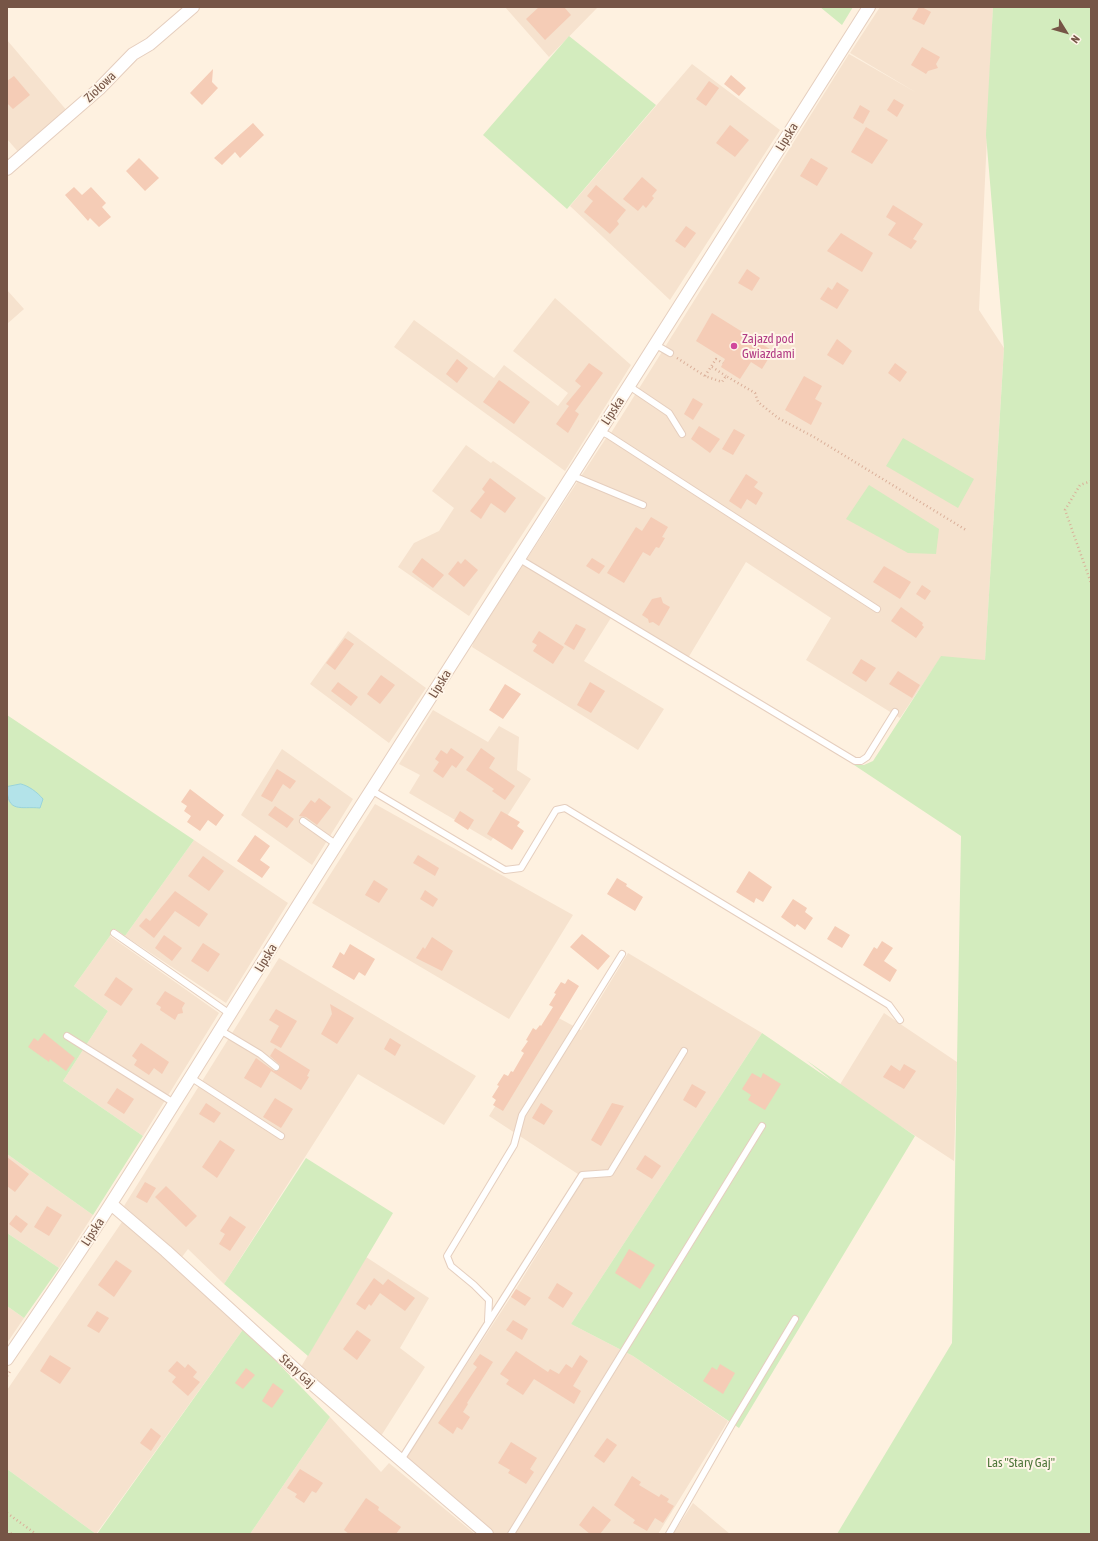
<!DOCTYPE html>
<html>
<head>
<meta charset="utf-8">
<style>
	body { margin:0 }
	#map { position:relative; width:1098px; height:1541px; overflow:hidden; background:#fef1e0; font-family:"Asap Condensed",sans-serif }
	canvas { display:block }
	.frame { position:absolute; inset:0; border:8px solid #765546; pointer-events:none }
	.north { position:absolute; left:1046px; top:12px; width:40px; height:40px; -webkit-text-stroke:3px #fff5e8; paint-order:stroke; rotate:127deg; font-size:11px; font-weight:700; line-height:16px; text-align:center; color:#765546 }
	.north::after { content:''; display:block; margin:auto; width:14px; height:18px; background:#765546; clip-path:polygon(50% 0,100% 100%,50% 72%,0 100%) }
</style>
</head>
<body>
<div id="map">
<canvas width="1098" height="1541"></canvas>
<div class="frame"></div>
<div class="north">N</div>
</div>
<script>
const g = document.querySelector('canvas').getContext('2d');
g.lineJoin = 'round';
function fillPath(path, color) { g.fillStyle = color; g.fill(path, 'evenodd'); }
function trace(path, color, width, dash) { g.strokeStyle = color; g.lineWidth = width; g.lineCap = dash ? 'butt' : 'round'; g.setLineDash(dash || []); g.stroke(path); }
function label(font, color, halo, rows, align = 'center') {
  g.font = font + ' "Asap Condensed",sans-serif'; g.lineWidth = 4; g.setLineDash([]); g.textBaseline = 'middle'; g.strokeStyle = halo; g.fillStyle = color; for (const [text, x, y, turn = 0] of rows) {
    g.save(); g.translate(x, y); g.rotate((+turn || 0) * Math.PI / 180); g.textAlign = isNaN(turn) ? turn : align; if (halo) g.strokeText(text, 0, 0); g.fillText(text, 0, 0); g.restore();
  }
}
const residential = new Path2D(`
	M505,7H598L549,57Z
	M880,7H993L979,310L1004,348L985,661L941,657L900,718L806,660L831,618L746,562L688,658L614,613L584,661L664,709L638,750L472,647L474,640L608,435L885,619L611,433L849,54L917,93L850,53Z
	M7,40L68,112L20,154L7,139Z
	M692,64L780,130L670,300L570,206Z
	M7,290L24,309L7,324Z
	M555,298L631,365L565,471L394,347L414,320L494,378L504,365L558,406L568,393L513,351Z
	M466,445L491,463L493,461L546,498L469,616L398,567L414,543L439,531L454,508L432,491Z
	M348,631L426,688L389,743L310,684Z
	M433,710L488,742L499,726L519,737L517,770L531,779L491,841L409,793L420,775L399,764Z
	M282,749L353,799L312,865L241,815Z
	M375,804L573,915L509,1019L312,903Z
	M194,840L288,903L226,1003L125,936Z
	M110,936L219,1013L143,1136L63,1081L108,1011L74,986Z
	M628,953L762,1033L571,1324L633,1356L728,1421L658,1534H494L406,1457L516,1289L584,1178L489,1116L553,1015L581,1030Z
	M279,958L476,1076L444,1125L358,1074L224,1284L188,1249L182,1257L124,1206Z
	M884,1013L957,1062L954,1161L839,1086Z
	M7,1154L93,1215L59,1268L7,1233Z
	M124,1219L244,1328L96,1534L7,1469V1390Z
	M366,1257L429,1298L400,1348L425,1367L381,1436L301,1367Z
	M7,1306L24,1318L7,1343Z
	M330,1417L381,1472L389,1463L475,1534H250Z
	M693,1503L730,1534H673Z`);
const green = new Path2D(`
	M820,7H853L842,25Z
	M993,7H1091V1534H837L952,1343L961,836L854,765H864L873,761L941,656L985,660L1004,348L986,135Z
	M569,36L656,105L567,209L483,135Z
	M903,438L974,479L958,508L886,466Z
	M869,485L939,529L936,554L908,553L846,519Z
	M7,715L194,840L125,936L115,929L74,986L108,1011L63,1081L143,1136L93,1215L7,1154Z
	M762,1033L832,1081L806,1060L915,1136L739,1428L633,1356L571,1324Z
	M306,1158L393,1213L308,1356L224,1284Z
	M7,1233L59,1268L24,1318L7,1306Z
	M244,1328L330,1417L250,1534H97Z
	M7,1469L96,1534H7Z`);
const water = new Path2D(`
	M21,784C29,786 37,792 43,799L40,808C21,806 7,814 7,787Z`);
const building = new Path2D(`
	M539,7H564L571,15L545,40L526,19Z
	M919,7H922L931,12L924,25L912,19Z
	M922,47L940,57L936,64L938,68L928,71L926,74L911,65Z
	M213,69L212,82L218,88L202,105L190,93Z
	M731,75L746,88L739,96L724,84Z
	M14,76L30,95L13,109L7,103V81Z
	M709,81L719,88L706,106L696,99Z
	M894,99L904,105L897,117L887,110Z
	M860,105L870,111L863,124L853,118Z
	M253,123L264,135L240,158L235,152L222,165L214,158Z
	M730,125L749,140L735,157L716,143Z
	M866,127L888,140L872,164L851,152Z
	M139,158L159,178L145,191L126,171Z
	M811,158L828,168L817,186L800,176Z
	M642,177L657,190L652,196L654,198L646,208L643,205L638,211L623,199Z
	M596,185L626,210L617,221L619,224L610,234L584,212L593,201L587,196Z
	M74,187L82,195L91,187L106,203L102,207L111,217L99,227L90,218L88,221L65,195Z
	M893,205L923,224L913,239L917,241L911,249L888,235L896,223L886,217Z
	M686,226L696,233L685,248L675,241Z
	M841,233L873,253L862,272L827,251Z
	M747,269L760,278L752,291L738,283Z
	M837,282L849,290L837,309L820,299L828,287L832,290Z
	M712,313L773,351L762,369L751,362L740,379L721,367L725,359L696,341Z
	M837,339L852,351L843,365L827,355Z
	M457,359L468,368L457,383L446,374Z
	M589,363L603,373L575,411L579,414L568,433L556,424L569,406L566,404L581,386L575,381Z
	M895,363L907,372L900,382L888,373Z
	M804,376L822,386L815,399L822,403L811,425L785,410Z
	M499,380L530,402L514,424L483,402Z
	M693,398L703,404L693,420L684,414Z
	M699,426L720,439L710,453L691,439Z
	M734,429L745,435L733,455L722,449Z
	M746,474L758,482L754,487L763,493L756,505L747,499L741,509L729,501Z
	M490,478L516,498L505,513L491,503L481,519L470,511L485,492L482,489Z
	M651,517L668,527L662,537L665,538L659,548L656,547L650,556L643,552L624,583L607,573L636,527L642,531Z
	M422,558L444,575L433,588L412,572Z
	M592,558L605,566L599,574L586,566Z
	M465,559L478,570L464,587L448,574L458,561L461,564Z
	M884,566L911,582L900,599L873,582Z
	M922,585L931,591L925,600L916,594Z
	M661,597L663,603L670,607L659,626L653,622L649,623L648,619L642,615L652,599Z
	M901,607L923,623L922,625L924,627L916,638L891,621Z
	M576,624L586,629L574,650L564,644Z
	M539,631L564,647L553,664L533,651L537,645L532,642Z
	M345,638L354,644L335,670L326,663Z
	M861,659L876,668L866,682L852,673Z
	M898,671L920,685L912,698L889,684Z
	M381,675L395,685L380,704L367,694Z
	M338,682L358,697L351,706L331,691Z
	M590,682L605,691L591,713L577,705Z
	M505,684L521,694L503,719L489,710Z
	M451,748L464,757L456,768L452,765L443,778L433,771L439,762L435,759L441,750L447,754Z
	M481,748L495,758L489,768L515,786L505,800L492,791L494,789L466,770Z
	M277,769L296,781L290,789L283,784L272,802L261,796Z
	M190,789L224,815L216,826L208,820L200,831L187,822L191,816L184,811L187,806L181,802Z
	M319,798L331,807L317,825L306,817L299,816L311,800L315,803Z
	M275,806L294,819L287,828L268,815Z
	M460,811L474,820L468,830L454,821Z
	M501,811L520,822L517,826L524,831L512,850L487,834Z
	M255,835L270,846L260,860L270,867L262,878L237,861Z
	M418,855L439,868L435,876L413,863Z
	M203,856L224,871L209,891L188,876Z
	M749,871L772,887L763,902L756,898L754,903L736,892Z
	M617,878L627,884L626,886L643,897L635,911L607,894Z
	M374,880L388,889L379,903L365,895Z
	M425,890L438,899L433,907L420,899Z
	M175,891L208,914L199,927L175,911L154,938L139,926L146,918L150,921Z
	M793,899L807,908L805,912L813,918L805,930L797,924L795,927L781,917Z
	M835,926L850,935L842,948L827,939Z
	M582,934L610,956L598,970L570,947Z
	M164,935L182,948L172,961L155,948Z
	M432,937L453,951L442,971L416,958L423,947L425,949Z
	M882,941L893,948L884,961L897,970L890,982L863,965L874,947L877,949Z
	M203,943L220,954L208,972L191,961Z
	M350,944L375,959L365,976L359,972L354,980L332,967L340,952L344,955Z
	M116,977L133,989L121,1006L104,995Z
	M568,979L579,986L503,1111L493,1105L496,1100L492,1097L499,1086L497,1085L504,1074L508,1076L511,1071L513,1072L524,1053L521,1051L528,1041L526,1040L533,1028L536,1030L540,1025L541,1026L553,1007L549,1005L556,994L554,993L561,982L565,984Z
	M165,991L185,1003L182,1008L183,1013L178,1014L175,1020L160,1010L161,1007L156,1004Z
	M330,1004L354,1018L337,1044L321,1034L332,1014Z
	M276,1009L297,1021L281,1048L270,1042L279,1026L269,1020Z
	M44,1033L75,1058L66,1071L50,1059L49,1062L28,1047L34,1038L38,1041Z
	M390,1038L401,1045L395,1056L384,1049Z
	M141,1043L169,1062L162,1074L154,1068L149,1075L134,1065L137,1060L132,1056Z
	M275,1048L310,1070L307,1076L309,1077L301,1090L271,1071L261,1088L244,1078L256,1058L274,1071L279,1070L280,1065L270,1056Z
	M904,1064L916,1071L904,1089L883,1077L891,1065L900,1071Z
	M752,1073L761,1078L763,1073L781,1084L765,1110L748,1100L751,1095L742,1089Z
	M692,1084L706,1092L696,1108L683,1100Z
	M117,1088L134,1099L124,1114L107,1103Z
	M275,1098L293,1109L281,1128L263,1117Z
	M206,1103L221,1113L214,1123L199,1114Z
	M541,1103L553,1111L544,1125L532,1118Z
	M612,1103L624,1106L601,1146L591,1140Z
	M220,1140L235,1150L217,1178L202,1167Z
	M645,1155L661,1166L652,1179L636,1169Z
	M7,1157L29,1174L15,1192L7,1186Z
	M145,1182L156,1188L147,1203L136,1197Z
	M166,1186L197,1216L186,1227L155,1197Z
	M47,1206L62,1215L49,1236L34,1227Z
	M16,1215L28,1224L21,1233L9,1224Z
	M230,1216L246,1227L230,1251L219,1244L225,1234L220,1231Z
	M629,1249L655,1265L640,1289L615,1273Z
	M116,1260L132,1271L114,1297L98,1285Z
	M374,1278L383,1285L388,1279L415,1298L405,1311L380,1293L371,1306L369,1304L365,1310L356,1304Z
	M557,1283L573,1293L563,1308L548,1298Z
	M516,1289L531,1298L525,1306L511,1297Z
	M97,1311L109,1318L99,1333L87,1326Z
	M513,1320L528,1329L522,1340L506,1330Z
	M357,1330L371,1340L357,1360L343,1349Z
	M516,1351L548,1372L550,1369L559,1374L566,1364L572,1368L580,1355L588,1361L573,1386L581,1391L574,1404L534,1379L523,1395L506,1384L509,1380L500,1374Z
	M480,1354L493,1362L467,1403L468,1404L463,1412L470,1417L462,1430L457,1427L453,1434L438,1423L477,1367L473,1364Z
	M50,1355L71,1368L60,1384L40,1371Z
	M177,1361L185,1368L188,1364L197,1372L193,1377L200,1382L188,1396L172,1382L176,1377L168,1371Z
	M720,1364L735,1373L723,1394L703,1381L712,1367L717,1370Z
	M246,1368L255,1375L243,1389L235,1383Z
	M273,1383L284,1391L272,1408L262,1401Z
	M151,1428L161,1436L151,1451L140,1443Z
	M607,1438L617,1445L604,1463L594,1456Z
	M511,1442L537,1458L530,1469L534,1472L526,1484L508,1473L510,1470L498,1463Z
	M300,1469L323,1483L316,1493L312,1491L304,1503L295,1497L297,1494L287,1488Z
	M632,1476L641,1482L639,1485L659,1497L661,1494L669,1499L667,1502L674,1506L663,1523L655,1518L647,1531L633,1523L635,1520L614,1505Z
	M366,1498L379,1507L378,1510L401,1527L396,1534H349L344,1530Z
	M593,1506L611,1520L600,1534H590L579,1525Z`);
const path = new Path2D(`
	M677,358L705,376L722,382L726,376L755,393L758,402L778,418L814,437L966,530
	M712,367L726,376
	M705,376L716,359L723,363
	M1091,481L1080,485L1065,510L1091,583
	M7,1376L11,1370
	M7,1513L36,1534
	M7,1531L12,1534`);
const lane = new Path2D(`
	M656,345L670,353
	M629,386L669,413L682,434
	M600,431L608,435L877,609
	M571,475L643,505
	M518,558L855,761H861L867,757L895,712
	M371,790L505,870L521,868L556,810L565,808L889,1005L900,1020
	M303,821L337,845
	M114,933L230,1014
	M220,1030L260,1054L276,1067
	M67,1036L174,1103
	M190,1077L281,1136
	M488,1321L489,1300L474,1285L451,1266L447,1256L514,1145L522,1115L622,954
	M401,1460L582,1175L610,1173L684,1051
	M511,1534L762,1126
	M669,1534L732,1424L795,1319`);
const street = new Path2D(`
	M7,169L99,89L133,54L150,44L193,7
	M111,1204L166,1251L297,1371L487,1534
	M7,1359C42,1308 77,1257 110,1205C198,1067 283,927 372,789C539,529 703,268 869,7`);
const markers = [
	[734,346,4,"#d1479c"]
];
const streetNames = [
	["Ziołowa",100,87,-44],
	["Lipska",787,137,-58],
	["Lipska",613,411,-57],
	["Lipska",440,684,-58],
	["Lipska",266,958,-58],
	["Lipska",93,1232,-57],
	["Stary Gaj",297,1371,42]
];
const hotelNames = [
	["Zajazd pod",742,339],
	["Gwiazdami",742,354]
];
const parkNames = [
	["Las \"Stary Gaj\"",1021,1463]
];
fillPath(residential, '#f6e2ce');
fillPath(green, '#d3ecbe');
fillPath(water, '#b3e3e9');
trace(water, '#99d4db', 1);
fillPath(building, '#f5ccb6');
trace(lane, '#e5cebe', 8);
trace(street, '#e5cebe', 14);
trace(path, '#daaf99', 2.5, [1, 3]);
trace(lane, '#fff', 6);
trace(street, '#fff', 12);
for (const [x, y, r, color] of markers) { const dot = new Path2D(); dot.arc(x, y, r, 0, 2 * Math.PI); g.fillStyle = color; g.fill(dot); trace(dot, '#fff5e8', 1.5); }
label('13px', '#765546', '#fff5e8', streetNames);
label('13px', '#b23c85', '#fff5e8', hotelNames, 'left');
label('13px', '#4f773a', '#fff5e8', parkNames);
</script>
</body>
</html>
